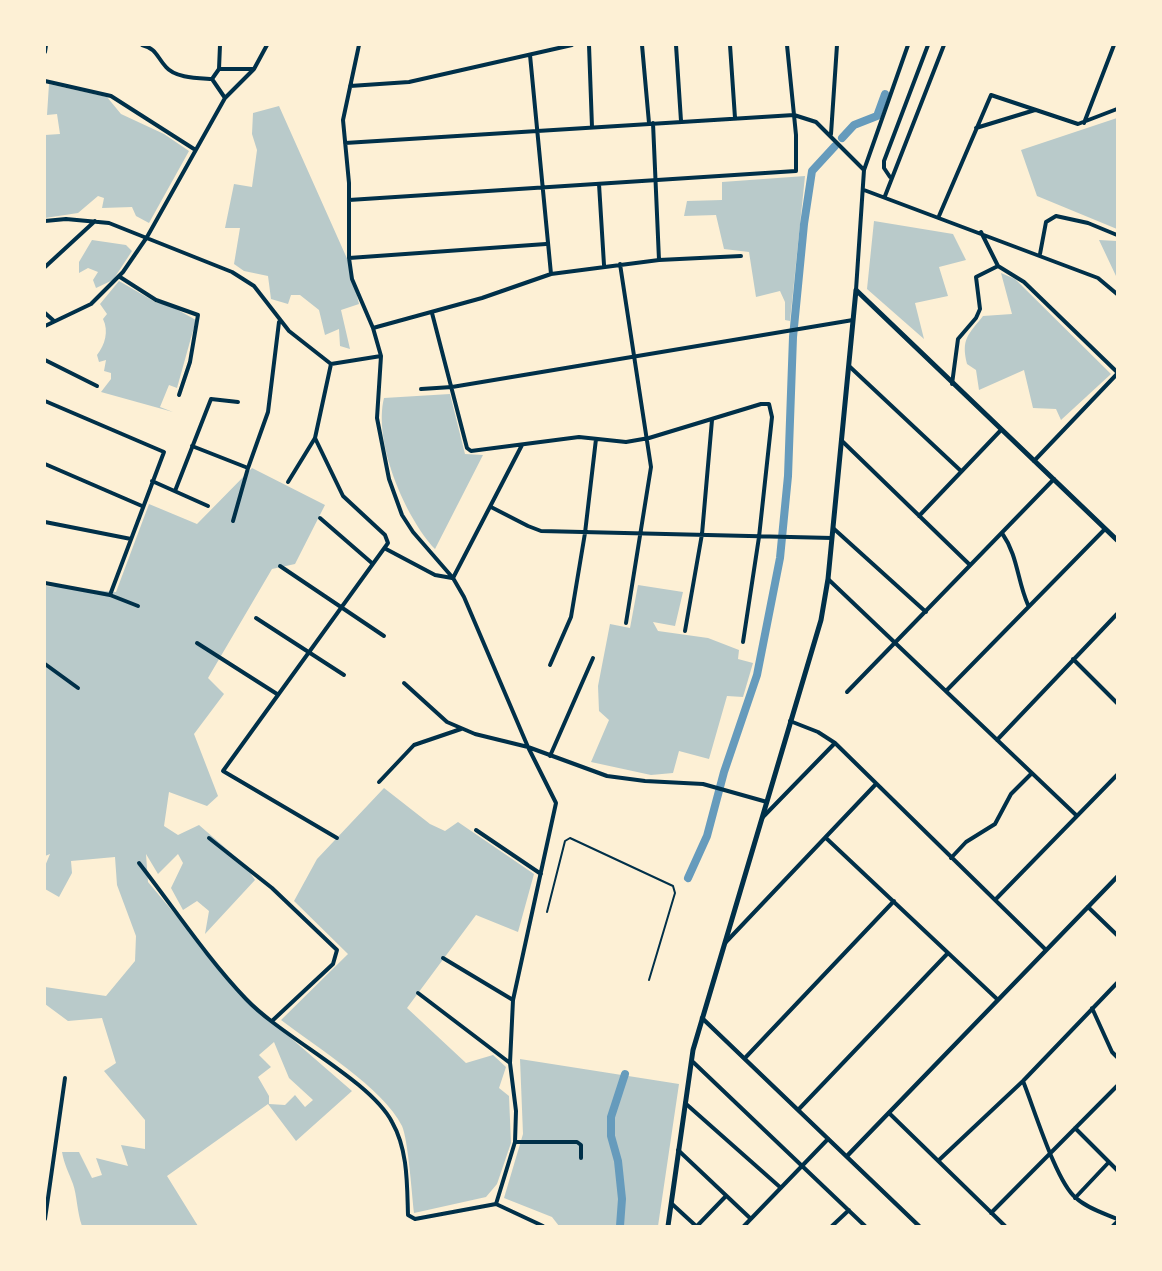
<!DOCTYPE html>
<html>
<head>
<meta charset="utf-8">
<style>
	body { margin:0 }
	#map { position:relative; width:1162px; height:1271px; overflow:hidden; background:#fdf0d5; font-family:Figtree,sans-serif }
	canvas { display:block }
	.frame { position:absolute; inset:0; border:46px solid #fdf0d5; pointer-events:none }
</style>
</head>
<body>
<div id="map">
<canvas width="1162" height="1271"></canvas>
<div class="frame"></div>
</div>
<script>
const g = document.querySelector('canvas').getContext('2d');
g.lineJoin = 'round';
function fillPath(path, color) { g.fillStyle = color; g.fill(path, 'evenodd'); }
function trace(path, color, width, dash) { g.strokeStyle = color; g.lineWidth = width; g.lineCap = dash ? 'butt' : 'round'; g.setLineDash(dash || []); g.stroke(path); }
const green = new Path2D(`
	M49,84L107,97L121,114L164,134L189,151L149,223L136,216L132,207L102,208L104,198L98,196L78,213L45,218V135L60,134L57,114L47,115Z
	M279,106L349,263L359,304L341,310L350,349L340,346L339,329L325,335L319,310L300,295H291L288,304L271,299L268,276L244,271L234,264L240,228H225L234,184L252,187L257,150L252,134L253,113Z
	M1117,118V229L1037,196L1021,150Z
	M805,176L790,321L785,320V302L780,291L756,297L749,252L724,249L716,215L684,216L687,201L722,200V182Z
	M874,221L953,234L966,260L939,267L948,296L915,303L924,339L867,289Z
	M92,240L126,245L132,251L113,280L96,288L93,280L98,272L88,268L79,273V262Z
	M1099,240L1117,241V277L1116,276Z
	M1001,273L1015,279L1111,374L1061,420L1056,409L1033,408L1024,370L979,390L976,370L967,364C961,339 968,335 983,316L1012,314Z
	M119,281L157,303L167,304L196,320L177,388L169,385L160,407L173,412L101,392L111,379V373L104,371L106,360L99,362L97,355C105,345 109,331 103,319L107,314L100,304Z
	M450,394L465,454L483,455L435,549C405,517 373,442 384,398Z
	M252,468L325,505L295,564L272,569L208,678L224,694L194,734L218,796L207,806L169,792L164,826L178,835L199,825L244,864L255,880L205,934L209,911L197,901L183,910L171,888L183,863L178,854L158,874L146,854L148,882L247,1000L352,1091L296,1141L268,1104L167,1176L198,1226H82C77,1212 77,1195 73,1184C69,1173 64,1164 62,1152H79L92,1178L102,1175L96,1158L128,1166L121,1145L145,1149V1120L104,1071L116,1063L102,1018L68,1021L45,1004V987L106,996L135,961L136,936L117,885L115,857L71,861L72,873L59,897L45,889V866L50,854L45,856V586L116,592L149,504L197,524ZM274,1042L289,1078L313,1100L305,1107L295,1095L285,1105L269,1104V1096L258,1077L271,1067L259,1055Z
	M638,585L683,592L675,626L653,622L658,631L708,638L739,650L738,659L753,663L743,697L727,696L709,759L679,751L673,773L651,775L591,762L609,720L599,711L598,686L610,624L630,628Z
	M384,788L430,824L445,831L458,822L534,874L518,932L476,915L407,1008L466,1063L493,1055L506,1067L499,1088L509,1096L511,1143L497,1184L486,1197L414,1213C412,1195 408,1139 402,1126C383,1088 315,1046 281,1020L348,954L294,901L317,859Z
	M520,1059L679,1084L658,1226H559L552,1217L504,1198L523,1134Z`);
const canal = new Path2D(`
	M842,138L854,125L877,116L885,94
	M688,878L707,836L724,772L757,675L780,558L788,476L793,337L804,224L812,171L835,146
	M620,1226L622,1199L618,1161L611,1136V1117L625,1074`);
const service = new Path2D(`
	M547,912L565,841L570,838L673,886L675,893L649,980`);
const minor = new Path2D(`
	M142,45C157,49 156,56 166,67C175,78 198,78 212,79
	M220,45L219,69L212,79L225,98
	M359,45L343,120L349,183V258L352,279L373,328L381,356L377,418L389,479L402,515L413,532L453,578L464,597L528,747L556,803L513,1000L510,1063L516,1111L515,1142L496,1204
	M589,45L592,127
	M642,45L649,123
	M676,45L681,121
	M730,45L735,118
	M45,52L46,45
	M530,55L551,274
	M219,69H254
	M45,81L111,96L194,149
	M350,86L409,82L572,45
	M653,123L659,260
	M1084,123L1114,45
	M976,128L1035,110
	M831,134L837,45
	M345,143L794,115L816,122L864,170
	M890,177L884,168V161L928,45
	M599,184L604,265
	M864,190L1098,278L1117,294
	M885,196L944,45
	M349,200L796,171V135L787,45
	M939,216L991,95L1078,124L1117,109
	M45,221L66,219L109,223L232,272L254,286L289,331L331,364L381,356
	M981,232L998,266L1024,282L1117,372
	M1040,254L1046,222L1056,216L1088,223L1117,235
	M349,258L546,244
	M620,264L651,467L626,623
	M45,267L95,221
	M120,277L156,300L198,315L190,362L179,395
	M856,290L864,170L908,45
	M45,313L54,321
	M432,313L467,448L471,451L579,437L626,442L649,438L761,404H769L772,417L759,537L743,642
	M45,326L91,304L123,272L147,237L225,98L254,69L267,45
	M373,328L482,298L551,274L659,260L741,256
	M45,360L97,386
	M849,366L961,471
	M952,384L958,339L976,318L980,309L976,277L998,266
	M421,389L452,387L853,320
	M45,401L164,452L110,595
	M315,438L343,496L385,535L388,543L223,771L337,838
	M841,440L970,565
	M192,446L248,468
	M1034,461L1117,374
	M45,464L142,506
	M152,481L208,506
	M288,482L315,438L331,364
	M175,491L211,399L238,402
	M491,507L528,526L541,531L832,538
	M919,516L1001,430
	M320,518L373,564
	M233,521L248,468L268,412L279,322
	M45,522L131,539
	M833,528L926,612
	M1002,533C1018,556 1017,580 1028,605
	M386,549L435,575L452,578
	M280,566L384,636
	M453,578L522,445
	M828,579L1076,815
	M45,583L110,595L138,606
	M256,618L344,675
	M685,631L702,534L712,420
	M197,643L277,694
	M1073,659L1117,703
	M45,664L78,688
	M550,665L571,617L585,533L596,439
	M404,683L447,722L475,734L528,747L607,776L645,781L703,784L767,802
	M946,691L1105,529
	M847,692L1054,479
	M790,721L818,732L835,743L1045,949
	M997,740L1117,614
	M550,756L593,658
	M379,782L414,745L461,729
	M763,817L835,743
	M476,830L541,874
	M209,838L272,888L337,950L333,964L272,1021
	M826,838L997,999
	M951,858L966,842L995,824L1011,794L1031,774
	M139,863C174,908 207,958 246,999C283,1038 370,1080 392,1122C408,1150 407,1184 408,1215L415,1219L496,1204L543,1226
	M995,900L1117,775
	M1088,907L1117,935
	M726,942L876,784
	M443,958L513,1000
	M418,993L510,1063
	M1092,1008L1112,1052L1117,1057
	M745,1058L894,901
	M692,1061L865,1226
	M1023,1081C1034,1108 1056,1182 1076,1198C1087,1208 1103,1213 1117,1219
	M685,1103L781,1188
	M799,1109L948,953
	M889,1113L1005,1226
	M1075,1128L1117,1170
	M515,1142H577L581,1145V1158
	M678,1150L751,1219
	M938,1161L1023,1081L1117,983
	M1075,1198L1109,1162
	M671,1203L696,1226
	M991,1213L1117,1086
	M45,1219L65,1078
	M697,1226L726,1196
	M744,1226L828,1139
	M832,1226L849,1210
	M1113,1226L1117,1222`);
const tertiary = new Path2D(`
	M702,1018L919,1226
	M847,1156L1117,877`);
const secondary = new Path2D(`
	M856,290L1117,540
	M668,1226L693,1050L821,620L828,579L856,290`);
fillPath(green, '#b9caca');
trace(canal, '#669bbc', 8);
trace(service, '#003049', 2);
trace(minor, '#003049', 4);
trace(tertiary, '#003049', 4.5);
trace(secondary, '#003049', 5);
</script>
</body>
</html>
